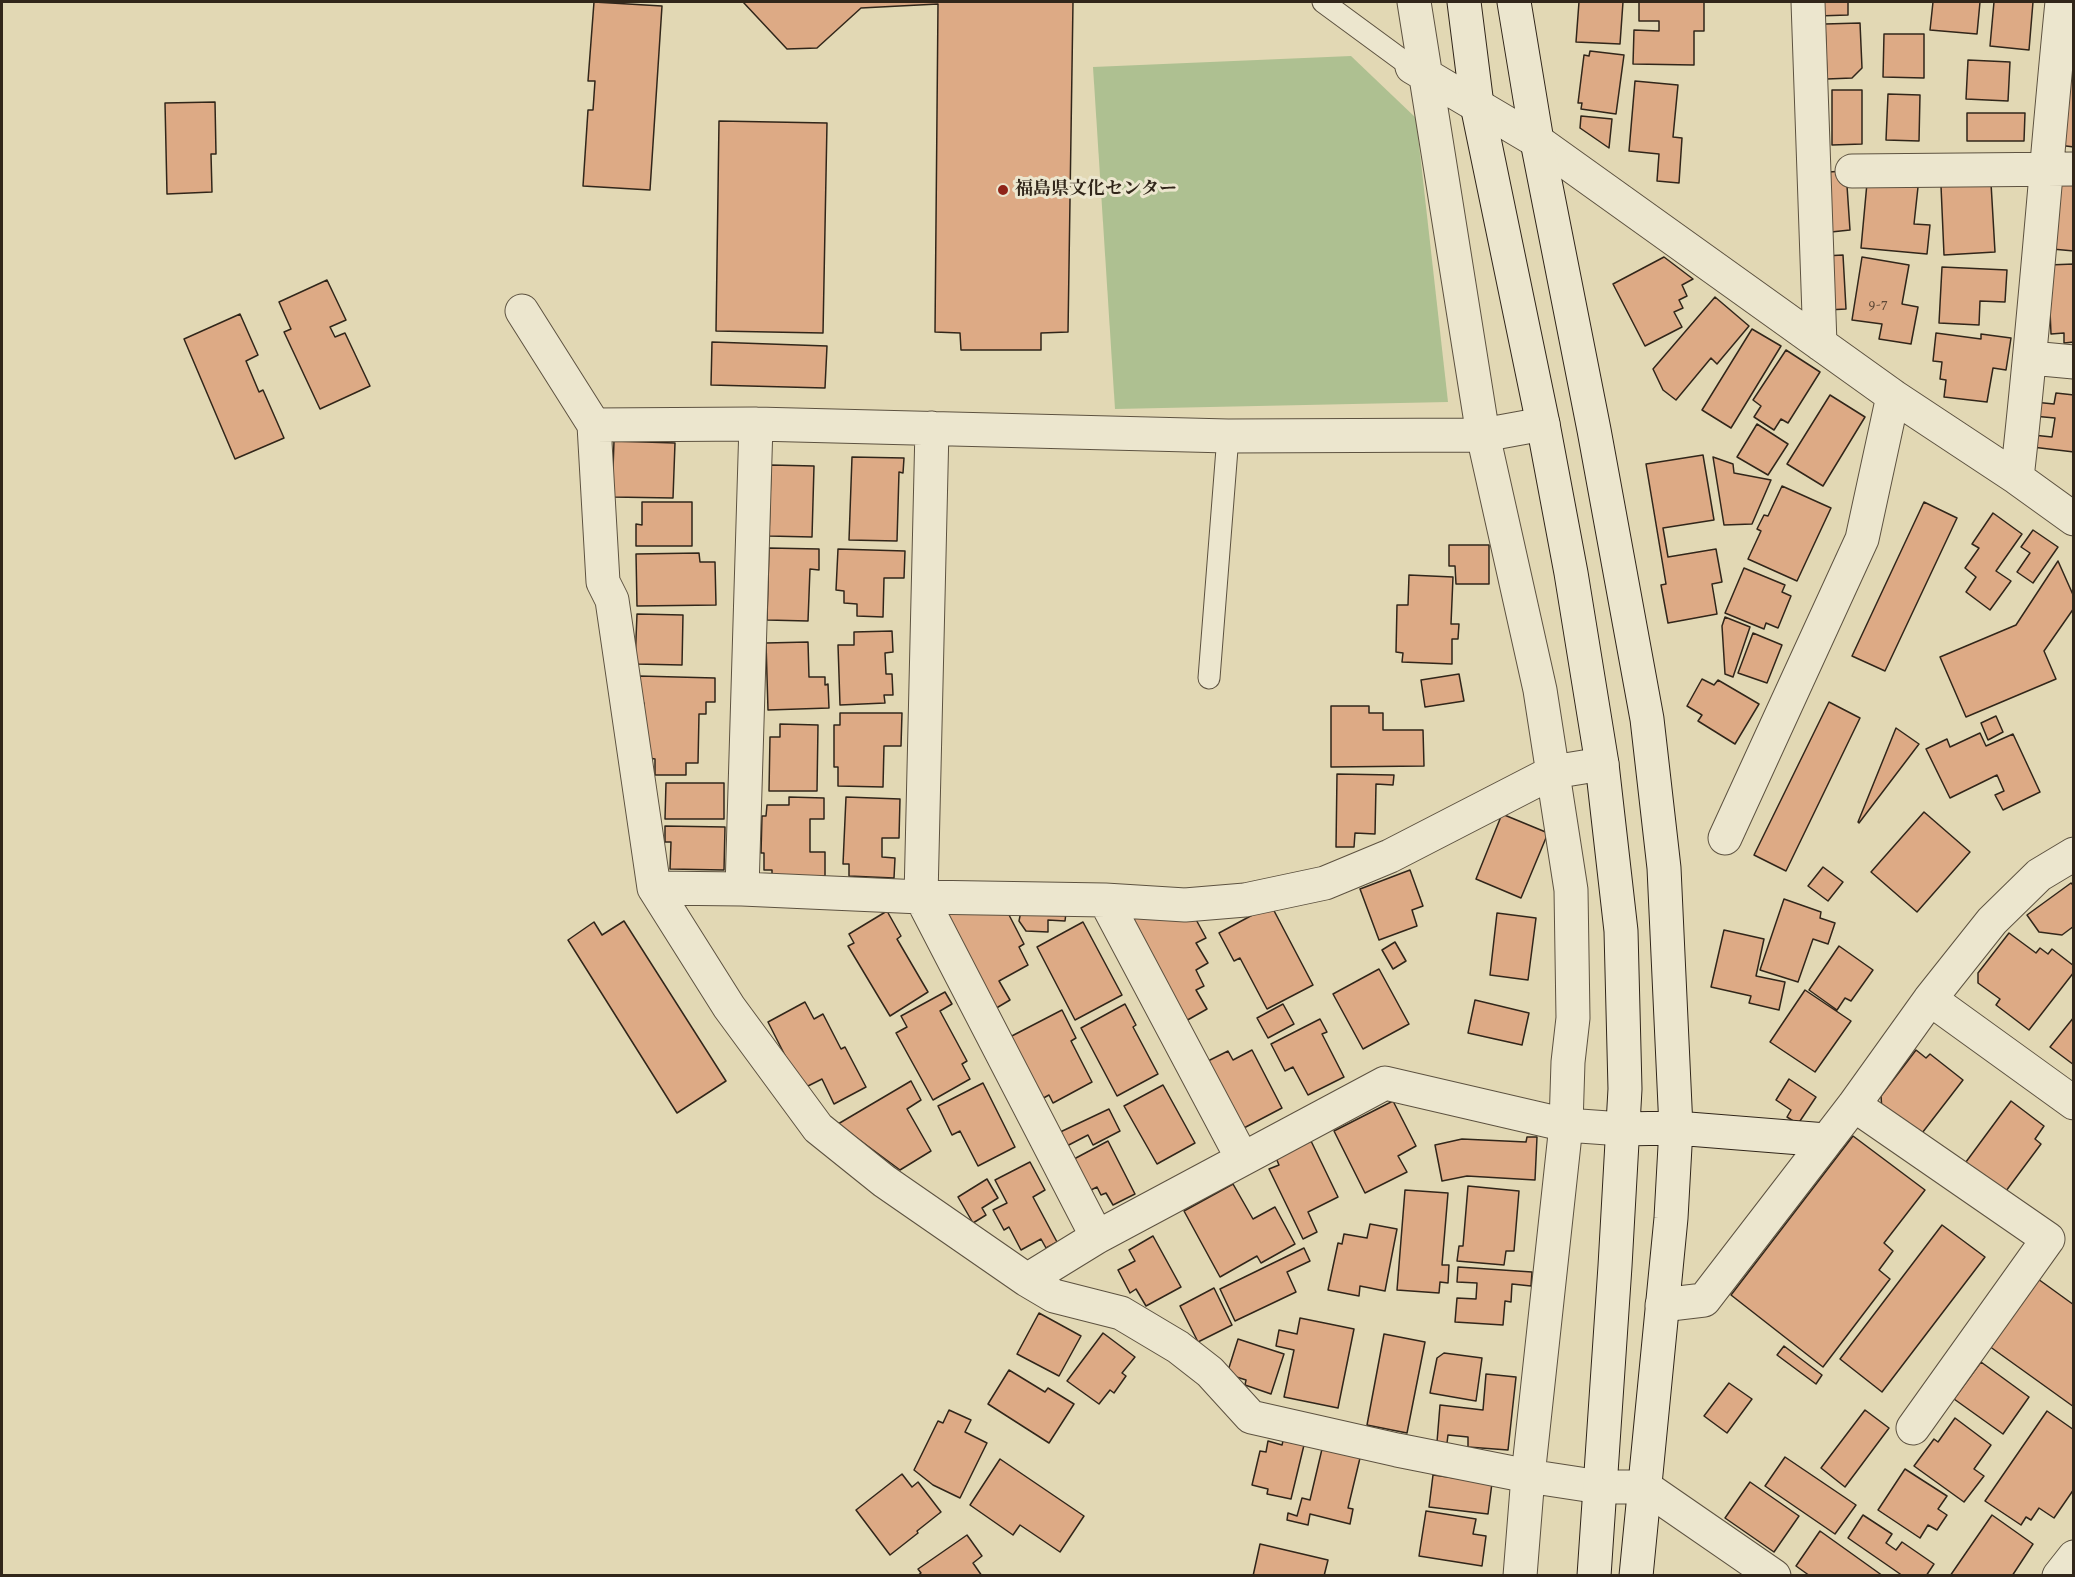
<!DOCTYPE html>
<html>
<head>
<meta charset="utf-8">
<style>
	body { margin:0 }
	#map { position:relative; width:2075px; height:1577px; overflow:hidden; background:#e2d8b4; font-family:Alegreya,serif }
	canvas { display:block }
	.frame { position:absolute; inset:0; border:3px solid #31261a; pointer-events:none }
</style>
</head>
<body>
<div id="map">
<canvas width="2075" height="1577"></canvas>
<div class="frame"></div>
</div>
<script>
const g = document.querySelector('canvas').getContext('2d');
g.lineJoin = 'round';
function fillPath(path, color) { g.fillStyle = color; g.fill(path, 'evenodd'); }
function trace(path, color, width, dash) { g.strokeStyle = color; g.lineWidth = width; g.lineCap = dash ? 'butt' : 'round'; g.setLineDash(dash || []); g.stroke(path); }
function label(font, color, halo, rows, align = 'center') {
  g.font = font + ' Alegreya,"Noto Serif JP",serif'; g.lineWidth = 6; g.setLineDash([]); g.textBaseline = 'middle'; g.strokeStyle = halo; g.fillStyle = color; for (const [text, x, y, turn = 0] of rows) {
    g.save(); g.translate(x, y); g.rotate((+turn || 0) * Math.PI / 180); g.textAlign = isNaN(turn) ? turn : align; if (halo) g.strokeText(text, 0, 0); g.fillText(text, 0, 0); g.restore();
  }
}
const green = new Path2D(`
	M1351,56L1416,118L1448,402L1115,409L1093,67Z`);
const building = new Path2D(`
	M594,2L662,6L650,190L583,186L588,110H593L595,81H588Z
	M743,2H1073L1068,332L1041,333V350H961L960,333L935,332L938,4L861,8L817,48L787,49Z
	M1579,2H1623L1620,44L1576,42Z
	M1639,2H1704V31H1694V65L1633,64L1634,30L1659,31V21H1639Z
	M1817,2H1848V15L1817,16Z
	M1933,2H1980L1977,34L1930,30Z
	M1994,2H2033L2029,50L1990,46Z
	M1860,23L1862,68L1852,78L1827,79L1825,24Z
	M1884,34H1924V78L1883,77Z
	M1590,51L1624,55L1616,114L1581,109L1582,103H1578L1584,55L1589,56Z
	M1968,60L2010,62L2008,101L1966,99Z
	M2066,78L2074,79V147L2058,145Z
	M1635,81L1678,85L1673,137L1682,138L1679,183L1657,181L1659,154L1629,151Z
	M1832,90H1862V144L1832,145Z
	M1888,94L1920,95L1919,141L1886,140Z
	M215,102L216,154H211L212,192L167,194L165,103Z
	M1967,113H2025L2024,141H1967Z
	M1581,116L1612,119L1609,148L1580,128Z
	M719,121L827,123L823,333L716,331Z
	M1846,171L1850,230L1831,232L1828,172Z
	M1867,183L1918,187L1914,224L1930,225L1927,254L1861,248Z
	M1991,183L1995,252L1944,255L1941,186Z
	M2058,183L2074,185V251L2052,249Z
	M1843,255L1846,309L1827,310L1824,256Z
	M1664,257L1693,279L1682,285L1687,296L1679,300L1683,308L1674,312L1682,327L1645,346L1613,284Z
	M1862,257L1909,265L1902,304L1918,307L1911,344L1879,339L1882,324L1852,320Z
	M2074,264V342L2064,343V333L2051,334L2048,265Z
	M1942,267L2007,270L2005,302L1980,301L1979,325L1939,323Z
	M327,280L346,320L330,327L335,337L345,333L370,386L320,409L284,332L291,329L279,302Z
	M1715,297L1749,326L1717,364L1711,358L1676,400L1663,390L1653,369Z
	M240,314L258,355L246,361L259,392L263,390L284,438L235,459L184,339Z
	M1752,329L1781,346L1731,428L1702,410Z
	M1936,333L1981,339V334L2011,338L2006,370L1993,368L1987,402L1944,397L1946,380L1940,379L1942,362L1933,361Z
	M712,342L827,346L825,388L711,385Z
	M1786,350L1820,372L1788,423L1781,419L1774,430L1754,417L1761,406L1753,400Z
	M2056,393L2074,395V452L2032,447L2033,435L2052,437L2055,418L2033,416L2034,402L2054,404Z
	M1830,395L1865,417L1823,486L1787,464Z
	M1757,424L1788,444L1768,475L1737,457Z
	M614,441L675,443L673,498L612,497Z
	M1703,455L1714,520L1663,528L1668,557L1716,549L1722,582L1712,584L1717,614L1668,623L1661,585L1666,584L1646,464Z
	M852,457L904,458L903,473L899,472L897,541L849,540Z
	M1713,457L1733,464L1734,473L1771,480L1752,524L1724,525Z
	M771,465L814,466L812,537L769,536Z
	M1782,486L1831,508L1797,581L1748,559L1761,531L1757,529L1764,515L1768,516Z
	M642,502H692V546H636V524L642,525Z
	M1924,502L1957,518L1885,671L1852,656Z
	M1993,513L2022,534L1996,571L2011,581L1990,610L1966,592L1976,577L1965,568L1979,548L1972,544Z
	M2033,530L2058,547L2033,583L2017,572L2030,553L2021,547Z
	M1449,545H1489V584H1456L1455,566H1449Z
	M769,548L819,549V570L810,569L808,621L767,620Z
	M838,549L905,551L904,578H884L883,617L857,616V604L844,603V591L836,590Z
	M699,553L700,562H715L716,605L637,606L636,554Z
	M2058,561L2074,597V608L2044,651L2056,679L1966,717L1940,657L2016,625Z
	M1744,568L1785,585L1782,592L1791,596L1778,628L1766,623L1764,629L1725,613Z
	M1409,575L1453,577L1451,624H1459L1458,639H1452V664L1402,662L1403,653L1396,652L1397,605H1408Z
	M637,614L683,615L682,665L635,664Z
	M1725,617L1750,627L1733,677L1725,674L1722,626Z
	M892,631L893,652L885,653L886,674H892L893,695H884L885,703L840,705L838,645H854V632Z
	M1753,633L1782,645L1767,683L1738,673Z
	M808,642L809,677H825V685L828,684L829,708L768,710L766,643Z
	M1459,674L1464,701L1425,707L1421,680Z
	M639,676L715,678V702H706V714H699L698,763H686V775H655V759L649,758L643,741L644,703H639Z
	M1702,679L1714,685L1718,680L1759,704L1735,744L1698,721L1702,715L1687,706Z
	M1829,702L1860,718L1786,871L1754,855Z
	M1331,706H1369V713H1383V730H1423L1424,766L1331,767Z
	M840,713H902L901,746H884L883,787L838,786V767H834V725H840Z
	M1996,716L2003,732L1988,740L1981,723Z
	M780,724L818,725L817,791H769L770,737H780Z
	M1896,728L1919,744L1859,823L1858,822Z
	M1980,733L1986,746L2013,734L2040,792L2003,810L1995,795L2004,791L1997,775L1950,798L1926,749L1947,739L1950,747Z
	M1337,774L1394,775L1393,785L1376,784L1375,834L1355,833L1354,847H1336Z
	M666,783H724V819H665Z
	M789,797L824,798V819H810V852H825V876H772V870H764V853H761L762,816H766L767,805H789Z
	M846,797L900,799L899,838H882V857L895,858L894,878L849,876V864H843Z
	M1924,812L1970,852L1917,912L1871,872Z
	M1502,814L1548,833L1521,898L1476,879Z
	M665,826L725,827L724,870L670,869L671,842H665Z
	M1823,867L1843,882L1828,901L1808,886Z
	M1410,870L1423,906L1412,910L1417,926L1379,940L1360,889Z
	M2071,883L2074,886V926L2062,935L2039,932L2027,915Z
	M1784,899L1821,912L1820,918L1835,923L1828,944L1813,939L1798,982L1760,970Z
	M1271,905L1313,985L1267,1009L1240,958L1234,961L1219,933Z
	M887,911L901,936L897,939L928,992L890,1016L848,946L854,943L849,934Z
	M1021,911L1066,913L1065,921L1048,920V932L1026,931L1019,921Z
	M948,912L1008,913L1024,944L1019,947L1028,965L999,981L1010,1000L993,1010L942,918Z
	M1497,913L1536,918L1528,980L1490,975Z
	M1193,914L1206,938L1196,943L1208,963L1196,970L1204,986L1196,990L1207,1009L1184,1022L1130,923L1135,915Z
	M624,921L726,1081L677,1113L568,940L594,922L602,935Z
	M1083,922L1122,995L1075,1020L1037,947Z
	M1724,930L1764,939L1756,976L1785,982L1779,1010L1749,1003L1751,996L1711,987Z
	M2009,933L2036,953L2040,948L2048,954L2052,949L2074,966V972L2029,1030L1996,1005L2000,999L1978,983V973Z
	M1395,942L1406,961L1393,969L1382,950Z
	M1839,946L1873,970L1851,1001L1845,998L1837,1010L1809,990Z
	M1379,969L1409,1024L1363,1049L1333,994Z
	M1805,990L1851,1021L1815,1072L1770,1042Z
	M945,992L952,1004L940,1011L967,1061L962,1064L970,1079L933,1100L896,1033L907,1027L901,1016Z
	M1475,1000L1529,1013L1522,1045L1468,1033Z
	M805,1002L814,1019L823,1014L841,1049L845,1047L866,1087L834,1104L822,1079L802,1089L768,1022Z
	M1125,1004L1136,1025L1133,1027L1158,1074L1117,1096L1081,1028Z
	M1283,1004L1294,1024L1268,1038L1257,1018Z
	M1062,1010L1076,1038L1071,1041L1092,1082L1053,1103L1049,1095L1038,1101L1006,1039Z
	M2074,1017V1065L2050,1047Z
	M1320,1019L1327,1032L1322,1034L1344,1077L1308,1095L1293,1067L1285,1071L1271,1044Z
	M1252,1050L1282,1108L1242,1129L1208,1061L1228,1051L1233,1060Z
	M1916,1050L1926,1058L1930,1054L1963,1080L1919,1137L1882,1110L1881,1096Z
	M1789,1079L1816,1097L1798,1124L1787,1117L1791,1110L1776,1100Z
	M911,1081L921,1100L907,1109L931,1151L900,1170L838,1124Z
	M983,1083L1015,1147L978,1166L960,1131L952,1135L938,1106Z
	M1163,1085L1195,1143L1157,1164L1124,1106Z
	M1393,1101L1416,1146L1398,1156L1407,1172L1365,1193L1334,1131Z
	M2011,1101L2044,1126L2035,1139L2041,1144L2003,1195L1963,1166Z
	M1109,1109L1120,1131L1093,1145L1088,1135L1063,1148L1056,1134Z
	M1853,1136L1925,1190L1884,1243L1893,1251L1879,1270L1890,1279L1823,1367L1731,1295Z
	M1527,1137H1537L1535,1180L1467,1176L1442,1181L1435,1145L1462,1139L1526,1142Z
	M1108,1141L1135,1194L1113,1205L1106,1193L1101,1195L1097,1187L1091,1190L1074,1159Z
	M1311,1141L1338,1197L1308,1212L1317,1232L1303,1239L1269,1169L1279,1165L1276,1158Z
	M1030,1162L1045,1190L1033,1197L1057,1242L1046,1248L1041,1239L1021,1250L1009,1227L1004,1230L993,1210L1007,1203L995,1180Z
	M987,1179L998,1198L982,1208L986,1215L973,1223L958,1197Z
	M1233,1184L1253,1219L1275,1207L1295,1244L1261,1263L1257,1256L1220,1277L1184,1211Z
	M1468,1186L1519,1191L1514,1251H1506L1504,1265L1457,1261L1459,1246H1463Z
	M1405,1190L1448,1193L1442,1265H1449L1448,1283L1440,1282L1439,1293L1397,1290Z
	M1370,1224L1397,1229L1385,1291L1360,1286L1359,1296L1328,1290L1338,1243L1342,1244L1344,1234L1367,1238Z
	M1942,1225L1985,1257L1882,1392L1840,1359Z
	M1153,1236L1181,1287L1146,1306L1136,1289L1130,1293L1118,1270L1135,1261L1129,1250Z
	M1304,1248L1310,1261L1287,1272L1296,1292L1235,1321L1220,1289Z
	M1458,1267L1532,1272L1531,1286L1512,1284L1511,1302L1505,1301L1503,1325L1455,1322L1457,1298L1476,1299L1477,1283L1457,1282Z
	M2038,1279L2074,1305V1407L1989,1346Z
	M1214,1288L1232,1325L1198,1342L1180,1306Z
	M1039,1313L1081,1336L1059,1376L1017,1354Z
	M1300,1318L1354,1329L1338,1408L1284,1397L1294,1350L1276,1346L1279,1330L1297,1334Z
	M1103,1333L1135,1357L1122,1373L1126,1376L1114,1393L1110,1390L1099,1404L1067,1381Z
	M1384,1334L1425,1342L1407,1433L1367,1425Z
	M1238,1339L1284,1354L1271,1394L1245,1385L1246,1380L1227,1374Z
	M1784,1346L1822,1375L1816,1384L1777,1355Z
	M1444,1353L1482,1358L1476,1401L1430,1393L1437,1358Z
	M1981,1362L2029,1397L2003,1434L1954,1399Z
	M1009,1370L1045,1392L1048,1388L1074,1404L1049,1443L988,1404Z
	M1486,1374L1516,1377L1508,1450L1468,1447V1437L1448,1435L1447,1443L1437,1442L1440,1405L1483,1410Z
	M1729,1383L1752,1399L1727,1433L1704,1416Z
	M949,1410L971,1420L965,1432L987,1443L960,1498L933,1485L914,1470L938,1421L943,1423Z
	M1865,1410L1889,1428L1845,1487L1821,1468Z
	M2047,1411L2074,1430V1489L2054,1518L2039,1508L2031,1520L2026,1517L2021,1525L1985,1501Z
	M1955,1418L1991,1445L1974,1469L1984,1476L1964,1502L1914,1466L1934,1439L1938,1442Z
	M1268,1441L1282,1445L1283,1441L1304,1445L1291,1499L1267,1494L1268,1489L1252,1485L1260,1451L1266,1452Z
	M1322,1449L1360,1458L1348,1508L1353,1509L1350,1524L1310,1514L1308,1525L1287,1520L1288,1513L1297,1516L1302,1498L1310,1500Z
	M1785,1457L1856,1505L1835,1534L1765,1486Z
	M1000,1459L1084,1516L1060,1552L1020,1525L1013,1535L970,1505Z
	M1905,1469L1947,1496L1938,1509L1947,1515L1937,1530L1928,1525L1920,1538L1878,1510Z
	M902,1474L912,1487L918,1482L941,1512L917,1531L918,1533L890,1555L856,1510Z
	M1433,1475L1492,1483L1488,1514L1429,1507Z
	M1750,1482L1799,1516L1774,1552L1725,1518Z
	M1426,1511L1476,1519L1473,1534L1486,1536L1482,1566L1419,1556Z
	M1863,1515L1892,1534L1886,1543L1896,1550L1902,1542L1934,1564L1926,1576H1903L1848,1538Z
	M1992,1515L2033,1544L2012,1576H1950Z
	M1820,1531L1883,1576H1810L1796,1566Z
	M967,1535L982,1556L973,1563L982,1576H917L921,1573L918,1569Z
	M1260,1544L1328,1560L1324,1576H1253Z`);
const lane = new Path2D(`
	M1323,2L1406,63
	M1209,678L1228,436`);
const street = new Path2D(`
	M1414,2L1483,435L1540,690L1571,890L1573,1018L1568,1062L1566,1125L1528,1476L1520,1576
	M1808,2L1820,344
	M1412,67L1537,141L1893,396L2017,478L2074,519
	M1852,171L2074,169
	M522,311L594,425L603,582L612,600L654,888L729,1007L818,1128L884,1181L1027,1280L1054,1296L1121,1313L1178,1347L1210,1372L1251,1417L1397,1450L1528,1476L1600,1487H1645L1774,1576
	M2031,358L2074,362
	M594,425L756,424L1228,436L1483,435L1543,424
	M932,428L921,897L1097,1237
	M2017,478C2035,320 2046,160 2062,2
	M1725,838L1862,539L1893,396
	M654,888L742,889L921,897L1105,900L1185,905L1245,900L1325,883L1390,856L1553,772L1602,764
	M742,889L756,424
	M1105,900L1242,1158
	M1930,999L2074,1103
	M1854,1105L2048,1239L1913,1428
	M1027,1280L1097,1237L1385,1083L1566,1125L1622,1129
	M1662,1305L1704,1300L1854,1105L1930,999L1992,921L2039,875L2074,854
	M2059,1576L2074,1557`);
const secondary = new Path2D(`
	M1464,2L1477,105L1543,424L1571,573L1602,764L1621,931L1625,1089L1615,1266L1594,1576
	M1514,2L1537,141L1594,430L1647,719L1664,868L1676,1128L1671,1218L1636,1576
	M1622,1129L1676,1128L1826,1140`);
const markers = [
	[1003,190,6,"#8f2418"]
];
const numberNames = [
	["9-7",1878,305]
];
const poiNames = [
	["福島県文化センター",1015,190]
];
fillPath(green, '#aec091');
fillPath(building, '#ddaa85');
trace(building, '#31261a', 1.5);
trace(lane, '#5d5240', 23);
trace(street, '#5d5240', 35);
trace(secondary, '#31261a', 35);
trace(lane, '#ece6ce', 21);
trace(street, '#ece6ce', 33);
trace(secondary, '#ece6ce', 33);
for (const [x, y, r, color] of markers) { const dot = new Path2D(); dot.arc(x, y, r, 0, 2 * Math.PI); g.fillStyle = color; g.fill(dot); trace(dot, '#ece6ce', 2); }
label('15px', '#5c4735', null, numberNames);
label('bold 18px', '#31261a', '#ece6ce', poiNames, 'left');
</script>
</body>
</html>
